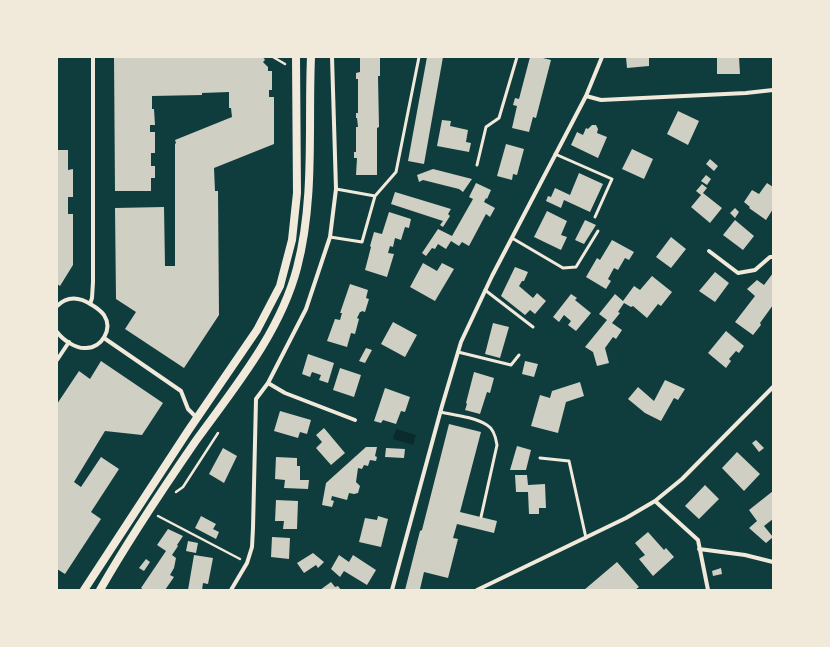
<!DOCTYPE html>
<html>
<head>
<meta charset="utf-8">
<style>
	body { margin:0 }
	#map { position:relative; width:830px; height:647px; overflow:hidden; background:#0f3d3e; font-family:Figtree,sans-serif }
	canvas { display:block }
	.frame { position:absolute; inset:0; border:58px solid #f1e9da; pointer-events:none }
</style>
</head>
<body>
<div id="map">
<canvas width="830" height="647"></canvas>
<div class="frame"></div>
</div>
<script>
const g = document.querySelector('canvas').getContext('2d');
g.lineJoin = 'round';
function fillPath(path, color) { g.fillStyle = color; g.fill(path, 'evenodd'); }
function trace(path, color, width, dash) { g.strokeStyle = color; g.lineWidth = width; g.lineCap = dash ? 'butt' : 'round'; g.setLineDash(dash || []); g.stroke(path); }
const water = new Path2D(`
	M396,429L416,435L413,445L393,439Z`);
const building = new Path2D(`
	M114,57H263L265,60L263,62L268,67V71H272V90H269V97H274V144L214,168L215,191H218L219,315L184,368L125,329L136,312L116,299L115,208L164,207L165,266H175V144L176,143L175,140L232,117L231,108H229V92L202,93V95L152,96V109H154L155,125H150V132H155V153H151V166H155V178H151V191H115Z
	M360,57H380V76H378L379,127L377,128V175H356L357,158H354V152H356V127H358L357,118H356V113H358V79H356V73L360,72Z
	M427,57H443L424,164L408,161Z
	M530,57H539L551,60L536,118L533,117L529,132L512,128L517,106L513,105L515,98L519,99Z
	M626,57H649V66L627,68Z
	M717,57H739L740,74H717Z
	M678,111L699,121L688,145L667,134Z
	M442,120L451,121L450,126L468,130L466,142L471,143L469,152L437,146Z
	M592,125H596L598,129L597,133L607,137L598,158L571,145L577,132L583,135L586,128L588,129Z
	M506,144L524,149L517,175L513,174L512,180L497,176Z
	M632,149L653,159L644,179L622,169Z
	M57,150H68V170L73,169V197H68V214H73V265L60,286L57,284Z
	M710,159L718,166L714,171L706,164Z
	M433,169L472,179L463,192L459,189L423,180L419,182L417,175Z
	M579,173L603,184L590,212L564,200L561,208L546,201L548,196L551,197L555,188L570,195Z
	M706,175L711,179L707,185L701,181Z
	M476,183L491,190L487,199L486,198L484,202L495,208L490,217L486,214L469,246L462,242L459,246L451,241L446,249L438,244L435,249L432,248L426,256L422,253L438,229L452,236L473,199L469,197Z
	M767,183L773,187V209L766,220L749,208L750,207L744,202L752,190L759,194Z
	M702,184L707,188L703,193L722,208L710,223L691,207L701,195L696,191Z
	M395,192L451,209L448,214L450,216L443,227L440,225L443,221L391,204Z
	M735,208L739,212L735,218L730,213Z
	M547,211L567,221L561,235L567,237L561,250L534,237Z
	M389,212L411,219L409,228L405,227L401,240L395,238L393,247L390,246L388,253L394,254L387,277L365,270L371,247L370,246L374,232L382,234Z
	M585,220L596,225L584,244L575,240Z
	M735,220L754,236L743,250L723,235Z
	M671,237L686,249L671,268L656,257Z
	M612,240L634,252L629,260L625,258L618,270L614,268L608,279L611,281L606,289L586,277L597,258L600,260Z
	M423,263L437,271L442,263L454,269L435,301L410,287Z
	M515,267L528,272L524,281H522L519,286L533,298L537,293L546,301L535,314L530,310L525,315L501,296Z
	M715,272L729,283L715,302L699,291Z
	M773,273V305L760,323L761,325L753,335L735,322L755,296L747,289L757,280L764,285Z
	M652,276L672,292L661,306L658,304L647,318L633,306L631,307L624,303L618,312L620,313L612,323L622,330L616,339L613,337L605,348L609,363L597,366L593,352L585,347L607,320L599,314L615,294L623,301L634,286L640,290Z
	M350,284L368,290L366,298L369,299L365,312L362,311L361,312H360L357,318L359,319L355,334L351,333L347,347L327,341L335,319L340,320L342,313H340Z
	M571,294L577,298L575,300L591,313L576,331L568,325L571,321L564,315L559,322L553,317Z
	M393,322L417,335L405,357L381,344Z
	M493,323L509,327L500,358L485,354Z
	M726,331L744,346L739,353L736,351L729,359L731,361L726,368L708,353Z
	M366,348L372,350L365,363L359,361Z
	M308,354L334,363L328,383L319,380L321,375L312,372L310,377L302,374Z
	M101,361L163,403L142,435L105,431L74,482L81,487L101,457L119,469L91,512L101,519L65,574L57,569V404L79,371L90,379Z
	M525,361L538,364L534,377L522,374Z
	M340,368L361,375L354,397L333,390Z
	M474,372L494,378L490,393L487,392L480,414L465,410L467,404L466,403Z
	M665,380L685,389L678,400L674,398L661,421L645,413L628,399L638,387L654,401Z
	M580,382L584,396L566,402L558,433L531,426L540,395L550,398L552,391Z
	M385,388L410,397L405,412L401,411L396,424L383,420L381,423L374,421Z
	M280,411L311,420L307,434L300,432L298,438L274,431Z
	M449,424L481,432L460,512L497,521L494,533L457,524L453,538L458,539L448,578L424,572L420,589L405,590L420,531L422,530Z
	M324,428L345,453L331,465L316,448L322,442L316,435Z
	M756,440L764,448L759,452L752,443Z
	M517,446L531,450L526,470H510Z
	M366,447H377L375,456L377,457L376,461L370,460L368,466L364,465L362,469L358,468L356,482L360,486L358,493L354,494L349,493L347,500L332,496L331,500L334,501L332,507L322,505L326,483Z
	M223,448L237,456L224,483L209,474Z
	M386,448L405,449L404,458L385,457Z
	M737,452L760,474L744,491L722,468Z
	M276,457L297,458V466H300V480H309L308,489L284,488L285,480L275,479Z
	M515,475H527L528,485L545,484L546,508H539V514H529L528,492H516Z
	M705,485L719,499L699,519L685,506Z
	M773,491V519L764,526L773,537L766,543L749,528L757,521L749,510Z
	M276,500L298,501L297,529H283L284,521H275Z
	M201,516L216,524L213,529L219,532L216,539L195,528Z
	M378,516L388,519L381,547L359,542L365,518L377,520Z
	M168,529L183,536L177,545L178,546L172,555L176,558L174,568L170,575L174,577L165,590H144L141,588L166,551L157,545Z
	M648,532L664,550L666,548L674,557L653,576L639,559L645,555L635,543Z
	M272,537L290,538L289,559L271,557Z
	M188,541L198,543L196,553L186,551Z
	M313,553L324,562L318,568L316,565L304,573L297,563Z
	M194,555L213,558L208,584L203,583L202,590H188Z
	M339,555L349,562L353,555L376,570L367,585L344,571L340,577L331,569Z
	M146,559L150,562L144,571L139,568Z
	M617,562L639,587L635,590H584Z
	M721,568L722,574L713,576L712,571Z
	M331,582L335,587L338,586L341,590H320Z`);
const path = new Path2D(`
	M273,57L285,64
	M176,492L183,487L218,433
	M158,516L240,559`);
const service = new Path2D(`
	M555,154L612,179L595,217
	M477,165L486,127L499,118L517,57
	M375,196L396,172L419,57
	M330,237L362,242L375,196L336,189
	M512,238L563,268L576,267L598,231
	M485,290L533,327
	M458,352L511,365L519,355
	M440,412C455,415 474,417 487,425C494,429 496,438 497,445L481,517
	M540,458L569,461L586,538`);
const minor = new Path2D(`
	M586,96L601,100L746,93L773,90
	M709,251L738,273L755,270L770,257H773
	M90,304L92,298L93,282V57
	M57,306C68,295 80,297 92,305C97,308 101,311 104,315C113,329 102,348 86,348C76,349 63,340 57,332
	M104,338L181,391L188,409L197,418
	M57,360L69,342
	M268,383L285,393L355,420
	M655,501L698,540L708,590
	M699,549L745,555L773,562
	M231,590L247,563L252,547L253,528L256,399L268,383L306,309L330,237L336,189L332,57
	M392,590L442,406L461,342L492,276L586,96L602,57
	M477,590L626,518L655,501L682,479L773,387`);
const secondary = new Path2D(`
	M84,590L188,431L257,330L280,286L292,240L297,193L296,57
	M100,590C129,539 162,490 195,442C234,388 280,333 297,268C315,199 308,127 311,57`);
fillPath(water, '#0a2a2b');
fillPath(building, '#cfcfc3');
trace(path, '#f1e9da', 2.5);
trace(service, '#f1e9da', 3);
trace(minor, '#f1e9da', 4);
trace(secondary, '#f1e9da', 8);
</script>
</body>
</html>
